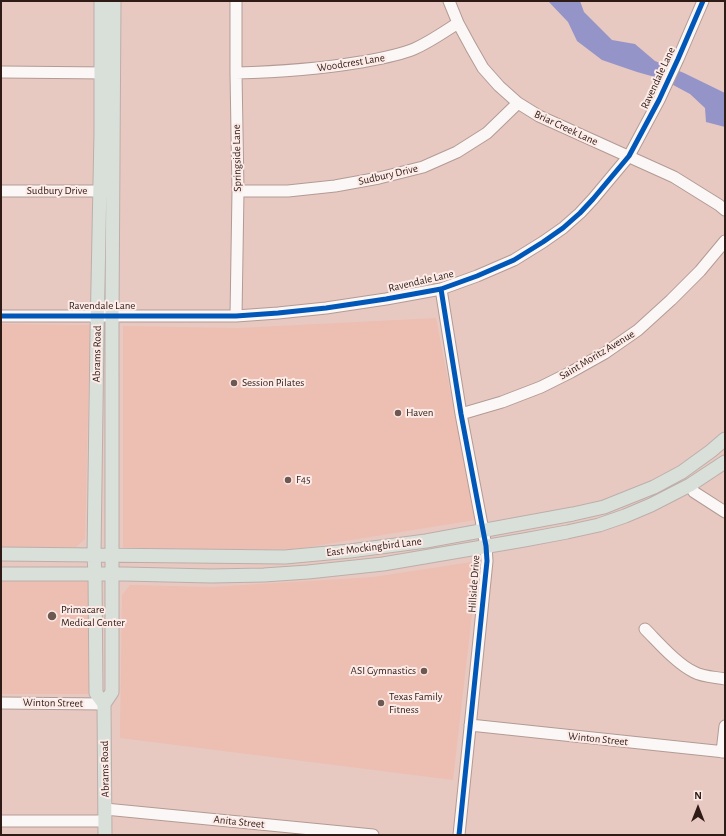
<!DOCTYPE html>
<html>
<head>
<meta charset="utf-8">
<style>
	body { margin:0 }
	#map { position:relative; width:726px; height:836px; overflow:hidden; background:#e7c9c1; font-family:"Alegreya Sans",sans-serif }
	canvas { display:block }
	.frame { position:absolute; inset:0; border:2px solid #2f1b16; pointer-events:none }
	.north { position:absolute; left:678px; top:788px; width:40px; height:40px; -webkit-text-stroke:3px #fcebe7; paint-order:stroke; rotate:0deg; font-size:11px; font-weight:700; line-height:16px; text-align:center; color:#2f1b16 }
	.north::after { content:''; display:block; margin:auto; width:14px; height:18px; background:#2f1b16; clip-path:polygon(50% 0,100% 100%,50% 72%,0 100%) }
</style>
</head>
<body>
<div id="map">
<canvas width="726" height="836"></canvas>
<div class="frame"></div>
<div class="north">N</div>
</div>
<script>
const g = document.querySelector('canvas').getContext('2d');
g.lineJoin = 'round';
function fillPath(path, color) { g.fillStyle = color; g.fill(path, 'evenodd'); }
function trace(path, color, width, dash) { g.strokeStyle = color; g.lineWidth = width; g.lineCap = dash ? 'butt' : 'round'; g.setLineDash(dash || []); g.stroke(path); }
function label(font, color, halo, rows, align = 'center') {
  g.font = font + ' "Alegreya Sans",sans-serif'; g.lineWidth = 4; g.setLineDash([]); g.textBaseline = 'middle'; g.strokeStyle = halo; g.fillStyle = color; for (const [text, x, y, turn = 0] of rows) {
    g.save(); g.translate(x, y); g.rotate((+turn || 0) * Math.PI / 180); g.textAlign = isNaN(turn) ? turn : align; if (halo) g.strokeText(text, 0, 0); g.fillText(text, 0, 0); g.restore();
  }
}
const built = new Path2D(`
	M436,318L475,520L296,549L123,550V326L238,328Z
	M1,324L90,325L85,539L76,547H1Z
	M478,561L453,780L120,738L122,595L130,585L212,587L373,577Z
	M1,580H90L89,694H1Z`);
const water = new Path2D(`
	M548,1H580L584,12L612,40L635,44L655,61L684,73L725,93V127L706,122L705,108L690,94L662,79L637,72L602,60L577,41L568,22Z`);
const minor = new Path2D(`
	M449,1L458,23L471,47L483,68L499,86L518,103L539,116L674,177L719,205L725,210
	M1,72L108,73
	M236,73C278,72 319,69 361,62C378,59 397,56 414,49C430,42 444,32 458,23
	M1,191H108
	M238,191H288L335,186L379,178L423,167L457,152L487,133L518,103
	M441,289L461,414L486,546L487,561L459,835
	M1,316H236L278,313L326,308L386,299L441,289L477,276L514,260L543,242L563,228L580,213L593,199L629,156L659,100L678,59L703,1
	M236,316L238,191L236,73V1
	M461,414L502,402L541,387L571,372L605,353L638,330L671,300L700,271L725,241
	M690,485L694,492L725,512
	M645,629C659,643 677,664 694,672C703,677 715,677 725,679
	M1,703L104,704
	M470,725L725,752
	M722,752L725,726
	M105,809L373,835
	M1,821H105`);
const major = new Path2D(`
	M101,1V132L97,334L94,555L95,575L96,693L104,704
	M1,554L285,557L350,551L426,541L573,514L604,507L654,487L682,472L711,451L725,439
	M1,574H124L211,576L264,575L308,572L383,564L524,540L567,532L599,525L625,516L651,505L690,485L725,462
	M105,835L104,704L112,692V316L114,1`);
const cycleway = new Path2D(`
	M441,289L461,414L486,546L487,561L459,835
	M1,316H236L278,313L326,308L386,299L441,289L477,276L514,260L543,242L563,228L580,213L593,199L629,156L659,100L678,59L703,1`);
const markers = [
	[234,383,4,"#6f5852"],
	[398,413,4,"#6f5852"],
	[288,480,4,"#6f5852"],
	[52,616,5,"#6f5852"],
	[424,671,4,"#6f5852"],
	[381,703,4,"#6f5852"]
];
const streetNames = [
	["Woodcrest Lane",351,63,-9],
	["Ravendale Lane",658,78,-65],
	["Briar Creek Lane",566,128,25],
	["Springside Lane",237,158,-91],
	["Sudbury Drive",388,175,-13],
	["Sudbury Drive",57,191],
	["Ravendale Lane",421,281,-13],
	["Ravendale Lane",102,306],
	["Abrams Road",97,354,-89],
	["Saint Moritz Avenue",597,355,-31],
	["East Mockingbird Lane",374,547,-7],
	["Hillside Drive",474,584,-86],
	["Winton Street",53,703,1],
	["Winton Street",598,739,6],
	["Abrams Road",105,769,-91],
	["Anita Street",239,822,6]
];
const poiNames = [
	["Session Pilates",242,383],
	["Haven",406,413],
	["F45",296,480],
	["Primacare",61,610],
	["Medical Center",61,623],
	["ASI Gymnastics",416,671,"right"],
	["Texas Family",389,697],
	["Fitness",389,710]
];
fillPath(built, '#edbeb2');
fillPath(water, '#9494c9');
trace(minor, '#b29b94', 13);
trace(major, '#bdaeaa', 15);
trace(minor, '#fbf7f6', 11);
trace(major, '#d9e0d9', 13);
trace(cycleway, '#0057b8', 5);
for (const [x, y, r, color] of markers) { const dot = new Path2D(); dot.arc(x, y, r, 0, 2 * Math.PI); g.fillStyle = color; g.fill(dot); trace(dot, '#fcebe7', 1.5); }
label('11px', '#2f1b16', '#fcebe7', streetNames);
label('11px', '#2f1b16', '#fcebe7', poiNames, 'left');
</script>
</body>
</html>
